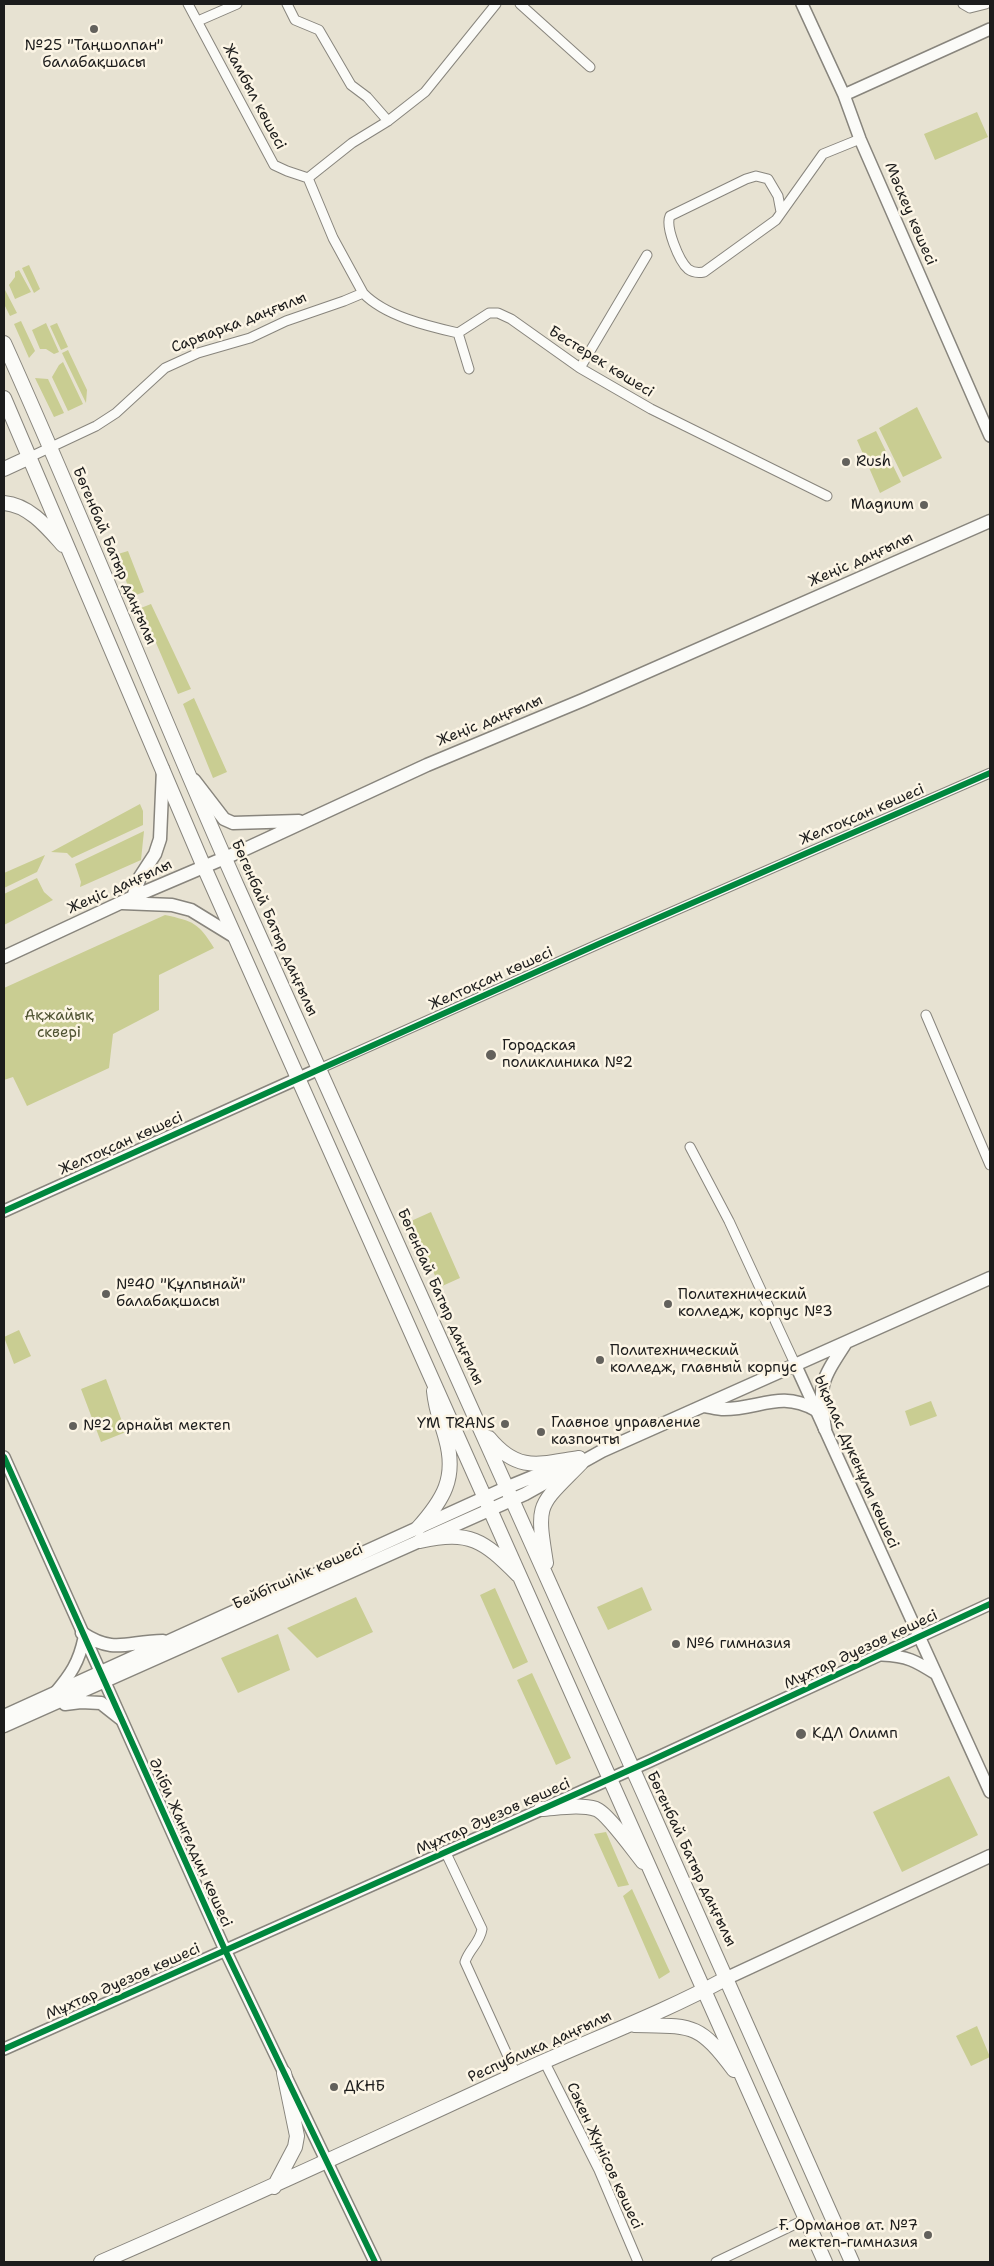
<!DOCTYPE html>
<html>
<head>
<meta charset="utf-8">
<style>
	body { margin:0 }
	#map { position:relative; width:994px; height:2266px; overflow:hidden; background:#e7e2d2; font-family:"Shantell Sans",sans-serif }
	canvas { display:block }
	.frame { position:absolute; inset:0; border:5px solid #1c1c1c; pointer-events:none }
</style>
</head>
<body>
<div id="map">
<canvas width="994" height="2266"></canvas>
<div class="frame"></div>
</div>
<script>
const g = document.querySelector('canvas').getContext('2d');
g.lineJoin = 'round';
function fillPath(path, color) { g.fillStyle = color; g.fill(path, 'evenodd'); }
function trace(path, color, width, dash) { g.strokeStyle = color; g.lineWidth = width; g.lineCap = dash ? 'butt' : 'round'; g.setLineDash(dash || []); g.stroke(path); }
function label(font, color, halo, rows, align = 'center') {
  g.font = font + ' "Shantell Sans",sans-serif'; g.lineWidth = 5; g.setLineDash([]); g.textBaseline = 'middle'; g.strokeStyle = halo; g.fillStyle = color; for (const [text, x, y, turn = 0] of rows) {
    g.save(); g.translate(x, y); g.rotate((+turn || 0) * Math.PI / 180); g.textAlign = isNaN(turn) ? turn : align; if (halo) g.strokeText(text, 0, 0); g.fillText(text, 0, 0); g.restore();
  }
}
const green = new Path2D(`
	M977,112L988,137L935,160L924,134Z
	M29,265L40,289L34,293L22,268Z
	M19,270L31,292L15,299L9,285L15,277V272Z
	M4,288L17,313L10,316L4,304Z
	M21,321L35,351L29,358L14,324Z
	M46,323L59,352L54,354L46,349H40L32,330Z
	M57,323L68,347L61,350L50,326Z
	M68,350L87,390L86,403L62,353Z
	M63,362L83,404L68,411L52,377L59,365Z
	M35,378L48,379L64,413L54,417Z
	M917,407L942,458L903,477L879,428Z
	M876,431L901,482L880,493L857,440Z
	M128,551L144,592L131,597L118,554Z
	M151,604L191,689L178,694L141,608Z
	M194,698L227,772L213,778L183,704Z
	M140,804L143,811V825L72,858L67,853L51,852Z
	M144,831L141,860L80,887L81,882L75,864Z
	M45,855L37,872L4,888V873Z
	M37,878L44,892L53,900L4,925V894Z
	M165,915C193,921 199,923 214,948L159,975V1010L113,1034L109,1068L27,1106L13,1077L4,1080V988Z
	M431,1212L460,1278L440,1287L411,1221Z
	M19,1330L31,1356L14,1364L4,1337Z
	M106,1379L126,1432L101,1442L81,1389Z
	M931,1401L937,1416L910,1426L905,1411Z
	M642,1587L652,1610L608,1630L597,1607Z
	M495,1588L528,1662L513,1669L480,1595Z
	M356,1597L373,1632L317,1658L287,1628Z
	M278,1634L290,1670L238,1693L221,1658Z
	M532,1673L571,1758L556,1765L517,1680Z
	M949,1776L978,1835L902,1872L873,1812Z
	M606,1832L629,1885L618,1887L594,1834Z
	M632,1889L670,1972L659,1979L623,1896Z
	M977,2026L990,2057L971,2066L956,2036Z`);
const minor = new Path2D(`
	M188,4L274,165L287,171L308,178L333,238L363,293C385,316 427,326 458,333L489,313H498L511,319L580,368L651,409L827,496
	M287,4L295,20L319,30L351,85L367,97L388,121
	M520,4L590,67
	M963,4L970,8L986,4
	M198,21L237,4
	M308,178L352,143L388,121L425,92L496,4
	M781,212L778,196L768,179L756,176L746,179L670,216C665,227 679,261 688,269C693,273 698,273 704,272L776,220L823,154L860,139
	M458,333L469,369
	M580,368L647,255
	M30,457L96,426L116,413L165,368L198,353L250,338L286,321L344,301L363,293
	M926,1015L990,1165
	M319,1069L603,942L990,773
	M690,1147L729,1221L796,1366
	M445,1851L482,1929C480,1943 469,1949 465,1962L516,2074
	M544,2061L599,2170L638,2262
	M716,2262L806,2219`);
const tertiary = new Path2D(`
	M802,4L844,95L860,139L990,436
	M844,95L990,29
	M4,1211L319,1069
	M796,1366L990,1792
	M4,1457L225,1950L375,2262
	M882,1655C907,1656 916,1661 936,1674
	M55,1693C71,1674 79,1662 84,1638
	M4,2049L650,1761L990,1604`);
const secondary = new Path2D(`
	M194,780L224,819L233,823L299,821
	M133,897L140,877L155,854L160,839L163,769
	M122,903L172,905L191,910L235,937
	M4,957L133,897L241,851L427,765L583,700L990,521
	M705,1406C711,1407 718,1409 724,1409C760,1409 780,1390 816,1410
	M825,1429C818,1385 821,1381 845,1344
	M82,1633C115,1655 128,1641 163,1641
	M65,1704L81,1702L101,1703L120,1718
	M4,1716L508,1487L564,1464
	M4,1726L525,1494L602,1451L990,1278
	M727,1978L990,1856`);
const primary = new Path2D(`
	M4,343C85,522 157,706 237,886C440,1345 650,1802 852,2262
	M4,398L204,867L825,2262
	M4,469L30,457
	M4,503C29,505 47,527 63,545
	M489,1438C518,1473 539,1464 579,1458
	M418,1528C443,1500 457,1478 446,1439C441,1420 436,1412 434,1391
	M420,1541C470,1530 483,1540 518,1575
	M546,1563C536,1501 538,1507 581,1463
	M541,1809C558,1808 580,1804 596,1809C607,1813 634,1851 643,1862
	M634,2025C692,2026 698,2022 734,2070
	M274,2187L295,2147L297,2136L284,2073
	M101,2262C240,2202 377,2138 514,2075C585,2042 659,2015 727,1978`);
const cycleway = new Path2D(`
	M4,1211L603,942L990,773
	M4,1457L225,1950L375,2262
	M4,2049L650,1761L990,1604`);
const markers = [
	[94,29,5,"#63615c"],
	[846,462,5,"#63615c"],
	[924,505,5,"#63615c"],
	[491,1055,6,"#63615c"],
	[106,1294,5,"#63615c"],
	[668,1304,5,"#63615c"],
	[600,1360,5,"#63615c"],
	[505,1424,5,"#63615c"],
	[73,1426,5,"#63615c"],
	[541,1432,5,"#63615c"],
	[676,1644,5,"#63615c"],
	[801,1734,6,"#63615c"],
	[334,2087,5,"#63615c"],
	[928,2235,5,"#63615c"]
];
const poiNames = [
	["№25 \"Таңшолпан\"",94,46,"center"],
	["балабақшасы",94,63,"center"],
	["Rush",856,462],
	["Magnum",914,505,"right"],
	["Городская",502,1046],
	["поликлиника №2",502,1063],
	["№40 \"Құлпынай\"",116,1285],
	["балабақшасы",116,1302],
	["Политехнический",678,1295],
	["колледж, корпус №3",678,1312],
	["Политехнический",610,1351],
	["колледж, главный корпус",610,1368],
	["Главное управление",551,1423],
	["казпочты",551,1440],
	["YM TRANS",495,1424,"right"],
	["№2 арнайы мектеп",83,1426],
	["№6 гимназия",686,1644],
	["КДЛ Олимп",812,1734],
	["ДКНБ",344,2087],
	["Ғ. Орманов ат. №7",918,2226,"right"],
	["мектеп-гимназия",918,2243,"right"]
];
const streetNames = [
	["Жамбыл көшесі",254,97,62],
	["Мәскеу көшесі",910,214,67],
	["Сарыарқа даңғылы",239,323,-21],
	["Бестерек көшесі",601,362,32],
	["Бөгенбай Батыр даңғылы",114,556,67],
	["Жеңіс даңғылы",861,560,-24],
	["Жеңіс даңғылы",490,721,-22],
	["Желтоқсан көшесі",862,815,-23],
	["Жеңіс даңғылы",120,887,-24],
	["Бөгенбай Батыр даңғылы",274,928,66],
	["Желтоқсан көшесі",491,979,-24],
	["Желтоқсан көшесі",121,1144,-24],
	["Бөгенбай Батыр даңғылы",440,1297,66],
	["Ықылас Дүкенұлы көшесі",856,1462,66],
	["Бейбітшілік көшесі",298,1577,-24],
	["Мұхтар Әуезов көшесі",861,1650,-25],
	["Мұхтар Әуезов көшесі",493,1817,-24],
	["Әліби Жангелдин көшесі",190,1843,66],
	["Бөгенбай Батыр даңғылы",691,1859,65],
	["Мұхтар Әуезов көшесі",123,1982,-24],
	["Республика даңғылы",540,2047,-24],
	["Сәкен Жүнісов көшесі",604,2156,65]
];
const parkNames = [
	["Ақжайық",59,1016],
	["сквері",59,1033]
];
fillPath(green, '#c9cd92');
trace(minor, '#88857d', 11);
trace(tertiary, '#88857d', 14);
trace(secondary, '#88857d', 15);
trace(primary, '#88857d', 16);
trace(minor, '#fbfbf8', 9);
trace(tertiary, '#fbfbf8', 11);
trace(secondary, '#fbfbf8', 12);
trace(primary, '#fbfbf8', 14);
trace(cycleway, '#00873e', 6);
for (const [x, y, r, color] of markers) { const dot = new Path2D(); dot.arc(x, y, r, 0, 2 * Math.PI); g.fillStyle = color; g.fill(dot); trace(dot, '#fcf5e5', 2); }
label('15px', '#1c1c1c', '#fcf5e5', poiNames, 'left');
label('15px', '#1c1c1c', '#fcf5e5', streetNames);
label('15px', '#505433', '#fcf5e5', parkNames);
</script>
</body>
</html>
